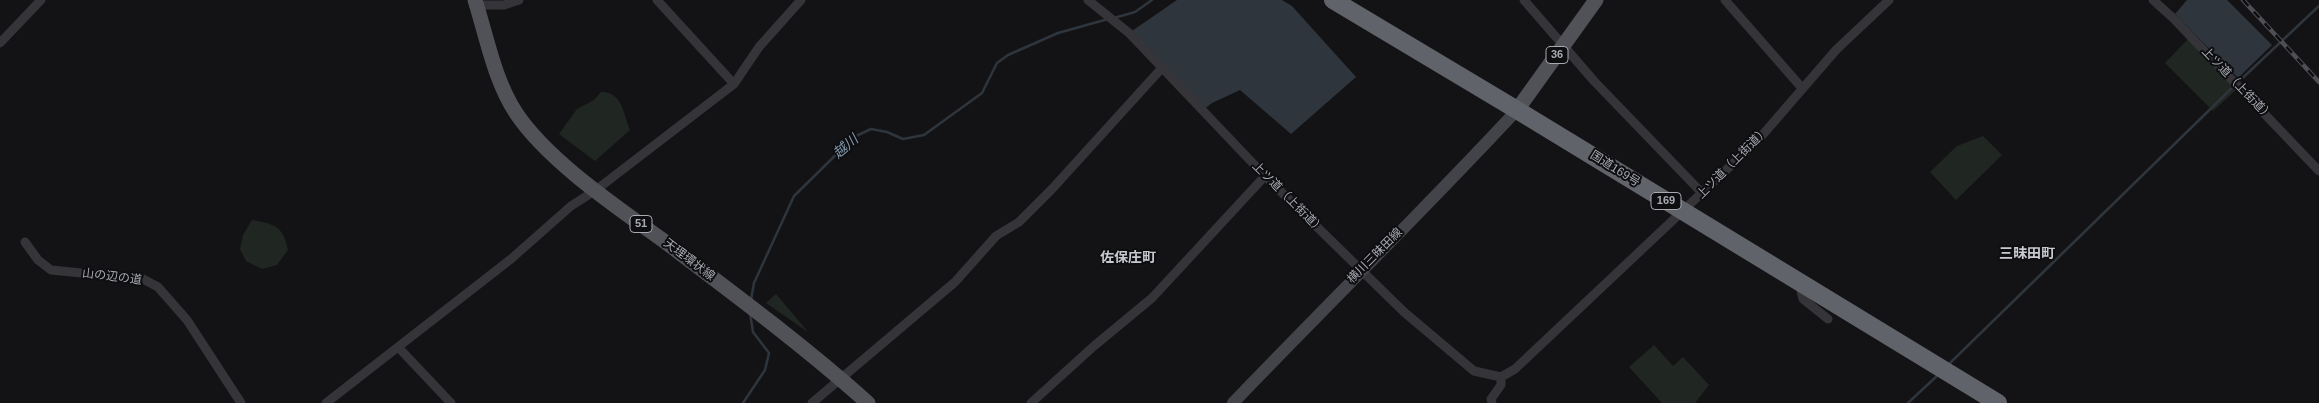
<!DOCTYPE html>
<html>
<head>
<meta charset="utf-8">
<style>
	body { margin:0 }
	canvas { display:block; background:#131315 }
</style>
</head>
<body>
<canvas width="2319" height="403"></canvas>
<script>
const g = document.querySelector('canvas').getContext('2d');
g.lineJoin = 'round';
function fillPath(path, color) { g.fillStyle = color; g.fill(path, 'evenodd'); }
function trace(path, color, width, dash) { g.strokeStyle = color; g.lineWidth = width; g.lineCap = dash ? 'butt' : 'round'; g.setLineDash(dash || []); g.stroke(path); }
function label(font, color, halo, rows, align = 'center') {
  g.font = font + ' Arial,"Noto Sans JP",sans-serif'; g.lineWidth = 4; g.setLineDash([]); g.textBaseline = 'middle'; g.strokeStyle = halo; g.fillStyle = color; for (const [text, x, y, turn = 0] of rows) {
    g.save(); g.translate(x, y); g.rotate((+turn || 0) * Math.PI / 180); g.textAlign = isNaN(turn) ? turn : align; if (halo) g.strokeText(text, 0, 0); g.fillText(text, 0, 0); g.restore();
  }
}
const green = new Path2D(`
	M2188,39L2236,90L2213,111L2165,63Z
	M601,92C623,92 623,114 630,130L595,161L559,134L577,109L594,100Z
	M1983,136L2002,155L1956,200L1930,172L1957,146Z
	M252,220C275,224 283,226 288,250L277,265L262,269L246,261L240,249L243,235Z
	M776,294L808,332L766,303Z
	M1654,345L1673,366L1683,357L1709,385L1695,403H1662L1629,367Z`);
const water = new Path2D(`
	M1177,0H1282L1292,6L1356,77L1291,134L1240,90L1212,103L1202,111L1129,33Z
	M2187,0H2227L2272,45L2238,78L2175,14Z`);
const stream = new Path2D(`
	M1114,18L1135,12L1152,0
	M751,300L754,283L794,196L854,137L871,129L887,132L903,139L924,135L982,93L997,63L1008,55L1058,33L1108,19
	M1949,364L2234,86L2319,6
	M743,403L765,370L769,353L753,332L750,313
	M1908,403L1938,375`);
const street = new Path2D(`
	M657,0L734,84
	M1088,0L1129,33L1265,176L1404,312L1474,371L1501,377V385L1491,399L1492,403
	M1524,0L1594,81L1702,193
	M1725,0L1802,88
	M2153,0L2173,18L2319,171
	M477,5H504L519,0
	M0,43L41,0
	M25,242L38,260L51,270L143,279L158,287L187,320L241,403
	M1805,285L1801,291L1803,299L1828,319
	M398,347L451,403
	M1501,377L1515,369L1759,139L1836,50L1889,0
	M326,403L511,259L571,206L596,190L734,84L759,47L801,0
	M812,403L955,282L996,236L1019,222L1052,189L1161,69
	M1031,403L1094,346L1152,298L1265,176`);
const secondary = new Path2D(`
	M1233,403C1327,305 1425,209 1517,110`);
const primary = new Path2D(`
	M475,0C487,38 494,79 516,113C548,161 617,207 664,241C733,293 803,345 868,403
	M1517,110L1596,0`);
const highway = new Path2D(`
	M1333,0L1517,110L1998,403`);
const rail = new Path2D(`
	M2243,0L2319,82`);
const shields = [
	[1557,55,22],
	[1666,201,30],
	[641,224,22]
];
const shieldNames = [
	["36",1557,55],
	["169",1666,201],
	["51",641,224]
];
const streetNames = [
	["上ツ道（上街道）",2237,84,46],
	["上ツ道（上街道）",1733,163,-45],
	["国道169号",1615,169,32],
	["上ツ道（上街道）",1288,198,45],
	["横川三昧田線",1375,256,-45],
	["天理環状線",689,260,37],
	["山の辺の道",112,277,7]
];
const waterNames = [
	["越川",846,147,-41]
];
const neighbourhoodNames = [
	["三昧田町",2027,254],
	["佐保庄町",1128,258]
];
fillPath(green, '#202621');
fillPath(water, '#2e353c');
trace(stream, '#2e353c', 2.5);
trace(street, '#353539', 9);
trace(secondary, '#434449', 12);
trace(primary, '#515258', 15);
trace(highway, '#61636a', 18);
trace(rail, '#4e4f54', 4.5);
trace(rail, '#0e0e10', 2.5, [8]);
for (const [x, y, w] of shields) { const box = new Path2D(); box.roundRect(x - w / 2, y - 8.5, w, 17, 4); g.fillStyle = '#0e0e10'; g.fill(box); trace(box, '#a7aab3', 1); }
label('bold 11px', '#a7aab3', null, shieldNames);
label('12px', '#a7aab3', '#0e0e10', streetNames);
label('italic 14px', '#8197ab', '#0e0e10', waterNames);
label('bold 14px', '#c7c9d0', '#0e0e10', neighbourhoodNames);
</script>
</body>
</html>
